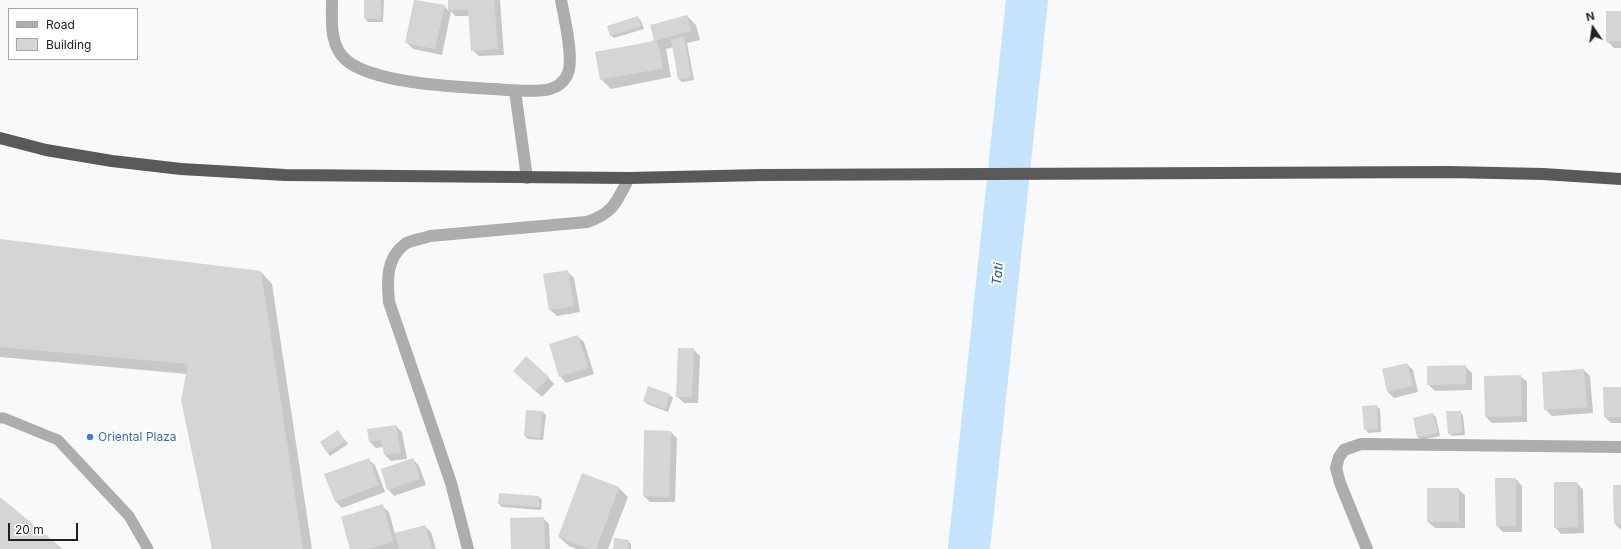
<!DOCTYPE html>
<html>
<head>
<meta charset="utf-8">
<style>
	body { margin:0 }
	#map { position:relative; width:1621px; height:549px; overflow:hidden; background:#f8f9fb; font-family:Inter,sans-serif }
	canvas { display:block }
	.legend { position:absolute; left:8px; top:8px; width:130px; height:52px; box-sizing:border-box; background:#fff; border:1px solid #a6a6a6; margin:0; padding:5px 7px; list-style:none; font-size:12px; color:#202121 }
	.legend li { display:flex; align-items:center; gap:8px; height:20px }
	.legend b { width:20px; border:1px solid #a6a6a6 }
	.north { position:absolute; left:1573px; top:8px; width:40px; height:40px; -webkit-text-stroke:3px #fff; paint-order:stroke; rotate:347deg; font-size:11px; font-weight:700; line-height:16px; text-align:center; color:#202121 }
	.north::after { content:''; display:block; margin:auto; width:14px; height:18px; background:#202121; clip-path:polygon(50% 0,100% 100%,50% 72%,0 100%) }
	.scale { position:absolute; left:8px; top:523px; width:70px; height:18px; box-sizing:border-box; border:2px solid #202121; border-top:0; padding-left:5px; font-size:12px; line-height:14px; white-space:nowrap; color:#202121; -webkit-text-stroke:3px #fff; paint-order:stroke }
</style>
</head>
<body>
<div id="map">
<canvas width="1621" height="549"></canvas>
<ul class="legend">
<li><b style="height:5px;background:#aeadad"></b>Road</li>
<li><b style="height:11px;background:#d3d5d7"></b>Building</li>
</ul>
<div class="north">N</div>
<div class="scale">20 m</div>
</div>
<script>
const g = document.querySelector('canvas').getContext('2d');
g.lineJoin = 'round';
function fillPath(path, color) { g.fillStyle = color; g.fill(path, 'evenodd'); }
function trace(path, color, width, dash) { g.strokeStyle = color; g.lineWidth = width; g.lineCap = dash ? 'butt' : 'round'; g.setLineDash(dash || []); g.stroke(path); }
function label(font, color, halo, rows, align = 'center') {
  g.font = font + ' Inter,sans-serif'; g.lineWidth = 4; g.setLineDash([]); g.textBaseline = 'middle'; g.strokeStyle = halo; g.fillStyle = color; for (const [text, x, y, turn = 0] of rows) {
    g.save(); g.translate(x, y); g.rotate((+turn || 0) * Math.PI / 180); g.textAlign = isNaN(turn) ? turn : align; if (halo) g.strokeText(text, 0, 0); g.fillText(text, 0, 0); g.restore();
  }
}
const shadow = new Path2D(`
	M365,0H384L383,22H368L365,19Z
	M415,0L444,6L449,11V0H500L504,55L479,56L472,50L470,16H455L451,11L442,55L413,49L406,42Z
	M1621,12V48H1614L1607,41Z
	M687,16L696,25L700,40L687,43L694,80L682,82L679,79L673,47L666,49L671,77L611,89L601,79Z
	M638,17L641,21L644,29L614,38L610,35Z
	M0,240L261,272L272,284L312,549H213L187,374L0,357Z
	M567,271L574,278L580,312L557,316L550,310L544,275Z
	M577,336L584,342L594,374L566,383L560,376Z
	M693,349L700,356L698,403H684L677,396Z
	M1407,364L1413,370L1418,392L1394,398L1388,392Z
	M1465,366L1472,373V390L1435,391L1428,384Z
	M1584,370L1590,376L1593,413L1552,416L1545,409Z
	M1520,376L1527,382V422L1492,423L1486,417Z
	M520,377H548L554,384L542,397Z
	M649,388L670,395L673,398L668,412L647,404L644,401Z
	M1621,388V423H1611L1605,417Z
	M1376,406L1380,409L1381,432L1368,433L1365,429Z
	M527,411L543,412L546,415L543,440L528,439L525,436Z
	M1460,412L1463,415L1465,435L1452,436L1449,433Z
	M1433,414L1436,417L1440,436L1421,440L1418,437L1414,419Z
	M396,426L402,432L407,459L391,461L385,455L384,447L376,448L370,442Z
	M338,431L348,444L330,456L321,443Z
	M671,432L677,438L675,502H650L644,496Z
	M368,459L375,465L385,492L342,508L336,502L326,475Z
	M413,459L419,466L426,485L394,496L388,489Z
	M1516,479L1522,486V532H1503L1497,526Z
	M1555,483H1577L1583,490L1584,533L1561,534L1555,527Z
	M1621,486V530L1615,524Z
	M619,488L628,497L608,549H576L569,546L559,537Z
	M1458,489L1465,495V528H1435L1428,522Z
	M539,497L542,500L541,510L502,507L499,504Z
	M382,506L389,512L395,534L425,526L431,532L436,549H351Z
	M543,518L549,524L550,549H512Z
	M628,541L631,544V549H614Z`);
const river = new Path2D(`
	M969,549L1027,0`);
const building = new Path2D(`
	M364,0H381V19H364Z
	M414,0L445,5L435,49L405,43Z
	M448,0H494L498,49L471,51L468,10H448Z
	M1606,11H1621V41L1606,42Z
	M687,15L691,31L657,40L663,68L600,80L595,52L654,41L650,25Z
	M638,16L641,26L610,36L607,26Z
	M684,37L691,77L678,79L671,39Z
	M0,239L261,271L303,549H212L181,400L188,364L0,347Z
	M568,270L574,306L549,310L543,274Z
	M578,335L588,368L559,377L549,344Z
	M678,348H694L692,397H676Z
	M526,356L549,377L535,391L513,371Z
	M1407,363L1413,386L1387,392L1382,369Z
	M1466,365V384L1427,385V366Z
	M1584,369L1587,407L1544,410L1542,372Z
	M1521,375L1522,416L1485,417L1484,376Z
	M648,386L670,394L665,409L643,401Z
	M1603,387H1621V417H1604Z
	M1377,405L1378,429L1364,430L1362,406Z
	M526,410L543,411L540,438L524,436Z
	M1446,411H1461L1462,433L1448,434Z
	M1433,413L1438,433L1417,437L1413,418Z
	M396,425L401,453L384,455L381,440L369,442L367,429Z
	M338,430L345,441L327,453L320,442Z
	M644,430L671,431L669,497L643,496Z
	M369,458L379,485L335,502L324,474Z
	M413,458L420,479L387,490L381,469Z
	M582,473L619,487L596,549H590L558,537Z
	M1495,478H1516V526H1496Z
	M1554,482H1577L1578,527L1554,528Z
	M1613,485H1621V524H1614Z
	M1427,488H1459V522H1427Z
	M499,493L539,496V507L498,504Z
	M0,497L63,549H0Z
	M383,504L393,542L368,549H350L341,517Z
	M544,517L545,549H511L510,518Z
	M425,525L432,549H399L395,533Z
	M614,538L629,540L628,549H613Z`);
const lane = new Path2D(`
	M0,418H4L58,440L129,516L148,549`);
const street = new Path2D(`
	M332,0C332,19 329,46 346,60C374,84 458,87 495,89C511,90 535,93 550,89C557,87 562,84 566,77C576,64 564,17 561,0
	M515,91L527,178
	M468,549L451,483L389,302C387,280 386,258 405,244C411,240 422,239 430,236L587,222C614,213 616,202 629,178
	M1367,549L1340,483L1336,468L1339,457L1344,450L1361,444L1621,447`);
const highway = new Path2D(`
	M0,138L46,150L112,161L181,169L285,175L629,178L762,175L1449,172L1543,174L1621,179`);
const markers = [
	[90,437,4,"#3f7fe0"]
];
const shopNames = [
	["Oriental Plaza",98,437]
];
const waterNames = [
	["Tati",998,274,-84]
];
fillPath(shadow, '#0003');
trace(river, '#c5e3fd', 42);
fillPath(building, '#d3d5d7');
trace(lane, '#aeadad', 11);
trace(street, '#aeadad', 12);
trace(highway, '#5b5858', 12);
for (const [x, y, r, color] of markers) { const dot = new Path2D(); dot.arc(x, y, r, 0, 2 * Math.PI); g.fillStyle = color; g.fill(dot); trace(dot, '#fff', 1.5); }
label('12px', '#366cbe', '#fff', shopNames, 'left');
label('italic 13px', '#255b86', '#fff', waterNames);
</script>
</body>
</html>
